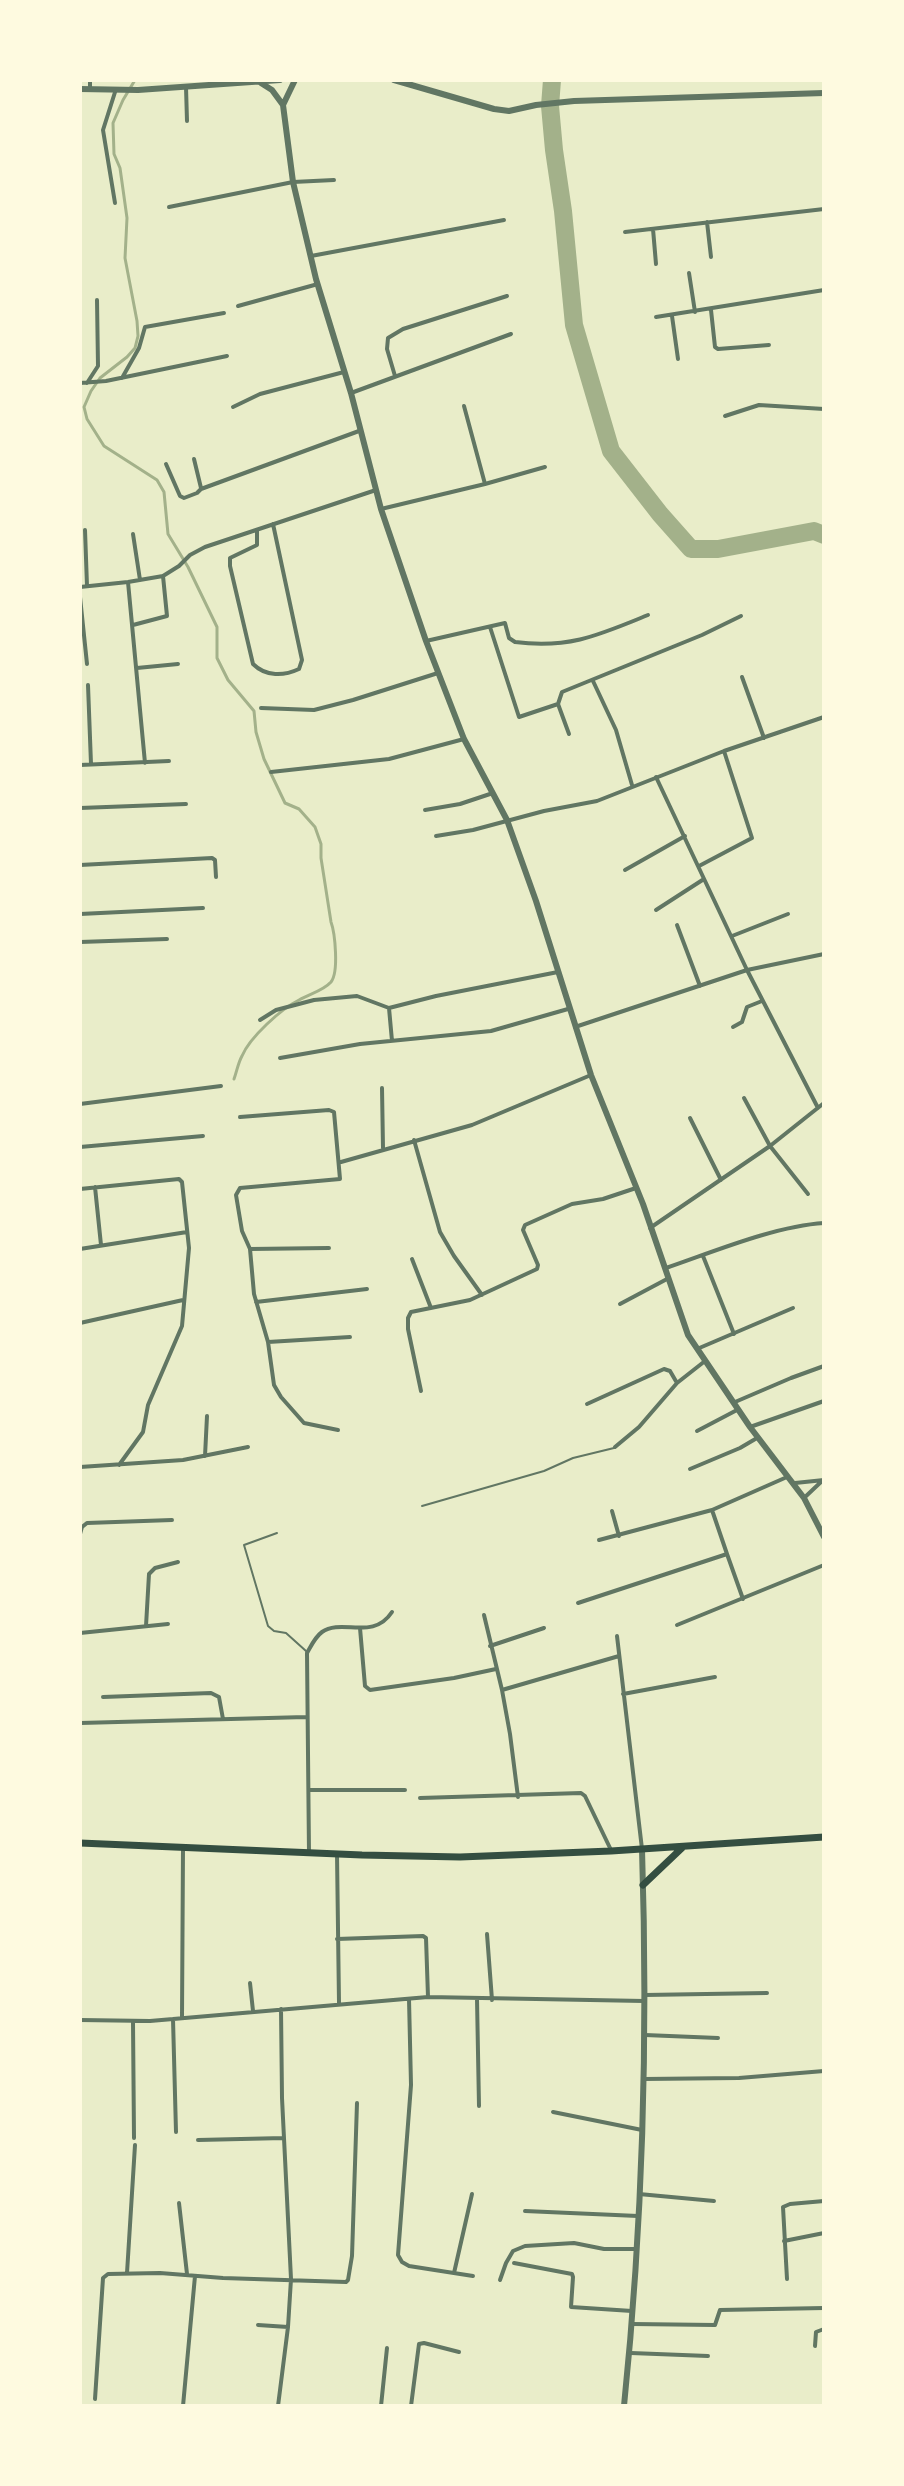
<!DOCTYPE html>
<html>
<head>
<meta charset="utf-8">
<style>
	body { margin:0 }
	#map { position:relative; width:904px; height:2486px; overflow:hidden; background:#e9edc9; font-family:Overpass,sans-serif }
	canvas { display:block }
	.frame { position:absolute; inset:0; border:82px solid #fefae0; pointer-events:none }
</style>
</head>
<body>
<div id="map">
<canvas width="904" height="2486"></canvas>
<div class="frame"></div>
</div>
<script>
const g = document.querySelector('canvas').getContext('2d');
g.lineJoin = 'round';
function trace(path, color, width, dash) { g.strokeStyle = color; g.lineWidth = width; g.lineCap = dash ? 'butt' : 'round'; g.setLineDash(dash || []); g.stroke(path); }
const stream = new Path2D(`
	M135,80L123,100L113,123L114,154L120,168L127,218L125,258L137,321L138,336L135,348L127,357L100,378L91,391L84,407L87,419L104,446L157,480L164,492L168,534L188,567L217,627V658L228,680L254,711L256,732L264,759L285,803L299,809L315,827L321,844V858L331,922C335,933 339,972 331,982C323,991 309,994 299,1000C281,1009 250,1037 242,1056C238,1063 237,1071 234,1079`);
const river = new Path2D(`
	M552,80L550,106L554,150L563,211L574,325L611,451L660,514L691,549H718L814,531L824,535`);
const service = new Path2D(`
	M422,1506L544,1471L573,1458L614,1448
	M277,1533L244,1545L268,1626L274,1631L286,1633L306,1651`);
const minor = new Path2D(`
	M186,87L187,121
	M90,89V80
	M115,203L103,130L116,89
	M169,207L293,182L334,180
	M707,222L711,257
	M653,229L656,264
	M625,232L824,209
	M311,256L504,220
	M689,273L695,312
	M238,306L318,284
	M711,310L715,347L718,349L769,345
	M672,316L678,359
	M656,317L824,290
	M395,376L387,349L388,338L403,329L507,296
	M122,378L139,348L145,327L224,313
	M80,383L106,381L227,356
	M87,383L98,366L97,300
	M351,393L511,334
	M464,406L485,484
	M233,407L260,394L344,372
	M725,416L759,405L824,409
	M194,459L201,488
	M166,464L180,496L184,498L197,493L201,489L359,431
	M381,509L485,484L545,467
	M85,530L87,586
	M257,530V545L230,558V566L253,664C266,677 284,676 299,669L302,660L273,524
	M133,534L140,580
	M128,582L145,763
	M80,587L128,582L163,576L179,566L190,555L205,547L376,490
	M80,597L87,664
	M133,625L167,616L163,576
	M490,627L519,717L558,704
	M426,641L505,623L509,638L515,642C569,649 599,635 648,615
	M137,668L178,664
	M742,677L764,738
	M593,681L616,730L632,785
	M88,685L91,764
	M261,708L314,710L353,700L438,673
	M569,734L558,704L562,692L702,635L741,616
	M80,765L169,761
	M271,772L389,759L464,739
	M656,777L747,970L818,1108
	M80,808L186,804
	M425,810L460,804L493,793
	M436,836L473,830L544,811L597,801L724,751L824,717
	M80,865L212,858L215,860L216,877
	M699,866L752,838L724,751
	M625,870L685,836
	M656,910L704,879
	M80,914L203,908
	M677,925L700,986
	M732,936L788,914
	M80,942L167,939
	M389,1008L392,1041
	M260,1020L276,1010L314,1000L357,996L389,1008L436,996L558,972
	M575,1027L747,970L824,954
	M733,1027L742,1022L747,1007L762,1001
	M280,1058L360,1044L491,1031L568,1009
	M382,1088L383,1148
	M744,1098L770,1146L808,1194
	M80,1104L221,1086
	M240,1117L329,1110L334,1112L340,1179L240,1188L236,1195L242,1231L250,1249L254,1294L268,1342L274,1385L281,1397L304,1423L338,1430
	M690,1118L721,1180
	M414,1140L440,1232L454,1256L482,1295
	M80,1147L203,1136
	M341,1162L472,1125L591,1075
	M95,1187L101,1245
	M80,1189L179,1179L182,1182L189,1248L182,1326L148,1405L143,1432L119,1465
	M650,1228L770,1146L824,1103
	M80,1249L187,1232
	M250,1249L329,1248
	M703,1256L734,1334
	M412,1259L431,1308
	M666,1268C713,1252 775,1226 824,1223
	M256,1302L367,1289
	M620,1304L667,1279
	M80,1323L183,1300
	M268,1342L350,1337
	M697,1349L793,1308
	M421,1391L408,1329V1318L411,1312L470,1300L537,1269L538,1265L523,1230L525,1225L572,1204L603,1199L636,1188
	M735,1402L791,1378L824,1366
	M587,1404L664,1369L670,1371L677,1383
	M750,1427L824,1401
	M697,1431L737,1410
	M615,1447L639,1427L677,1383L705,1361
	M205,1456L207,1416
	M80,1467L183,1460L248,1447
	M690,1469L740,1448L757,1438
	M795,1483L824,1480
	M804,1498L822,1481
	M612,1511L619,1536
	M80,1534L82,1527L87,1523L172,1520
	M599,1540L712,1510L787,1477
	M727,1554L743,1599
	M578,1603L727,1554L712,1510
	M484,1615L502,1690L510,1734L518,1797
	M677,1625L824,1565
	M146,1626L149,1574L155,1568L178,1562
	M360,1628L365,1686L370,1690L454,1678L496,1669
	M80,1633L168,1624
	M617,1636L642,1849
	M490,1646L544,1628
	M502,1690L619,1656
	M623,1694L715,1677
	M103,1697L211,1693L219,1697L223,1719
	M80,1723L306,1717
	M310,1790H405
	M420,1798L581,1793L585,1796L611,1850
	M309,1853L307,1653C311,1646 315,1637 322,1632C342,1618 373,1641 392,1612
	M337,1854L339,2003
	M487,1934L492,2000
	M337,1939L423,1936L426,1938L428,1997
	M250,1983L253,2011
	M645,1995L767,1993
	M409,1999L411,2085L398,2255L402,2262L409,2266L473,2276
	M477,1999L479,2106
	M182,2017L183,1848
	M173,2019L176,2132
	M80,2020L150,2021L428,1997L644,2001
	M133,2022L134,2138
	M645,2035L718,2038
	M644,2079L739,2078L824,2071
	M553,2112L642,2130
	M198,2140L284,2138
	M639,2194L714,2201
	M179,2203L187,2274
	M525,2211L638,2216
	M784,2241L824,2233
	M514,2263L572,2274L573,2277L571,2307L632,2311
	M127,2273L135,2145
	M454,2273L472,2194
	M787,2279L783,2207L790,2204L824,2201
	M500,2280L506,2263L513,2251L525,2246L574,2243L604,2249H636
	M632,2324L715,2325L720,2310L824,2308
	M258,2325L288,2327
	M815,2346L816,2332L824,2329
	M631,2353L708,2356
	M95,2399L103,2278L108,2274L160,2273L223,2278L346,2282L348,2280L352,2256L357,2103
	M183,2406L195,2276
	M278,2406L288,2327L291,2279L282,2098L281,2009
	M381,2406L387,2348
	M411,2406L419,2344L424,2343L459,2352`);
const tertiary = new Path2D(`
	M295,80L283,105L293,182L316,279L351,393L381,509L426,641L464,739L507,820L536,901L591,1075L643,1204L688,1335L750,1427L804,1498L824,1537
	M394,80L494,109L509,111L536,105L574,101L824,93
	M261,83L272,90L283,105
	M80,89L138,90L280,80
	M624,2406C643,2221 648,2034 642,1849`);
const trunk = new Path2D(`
	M80,1843L362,1855L460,1857L611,1851L824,1837
	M643,1885L683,1847`);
trace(stream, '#a3b18a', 3);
trace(river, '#a3b18a', 18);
trace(service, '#617663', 2);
trace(minor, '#617663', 4);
trace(tertiary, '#617663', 6);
trace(trunk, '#344e41', 7);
</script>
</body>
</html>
